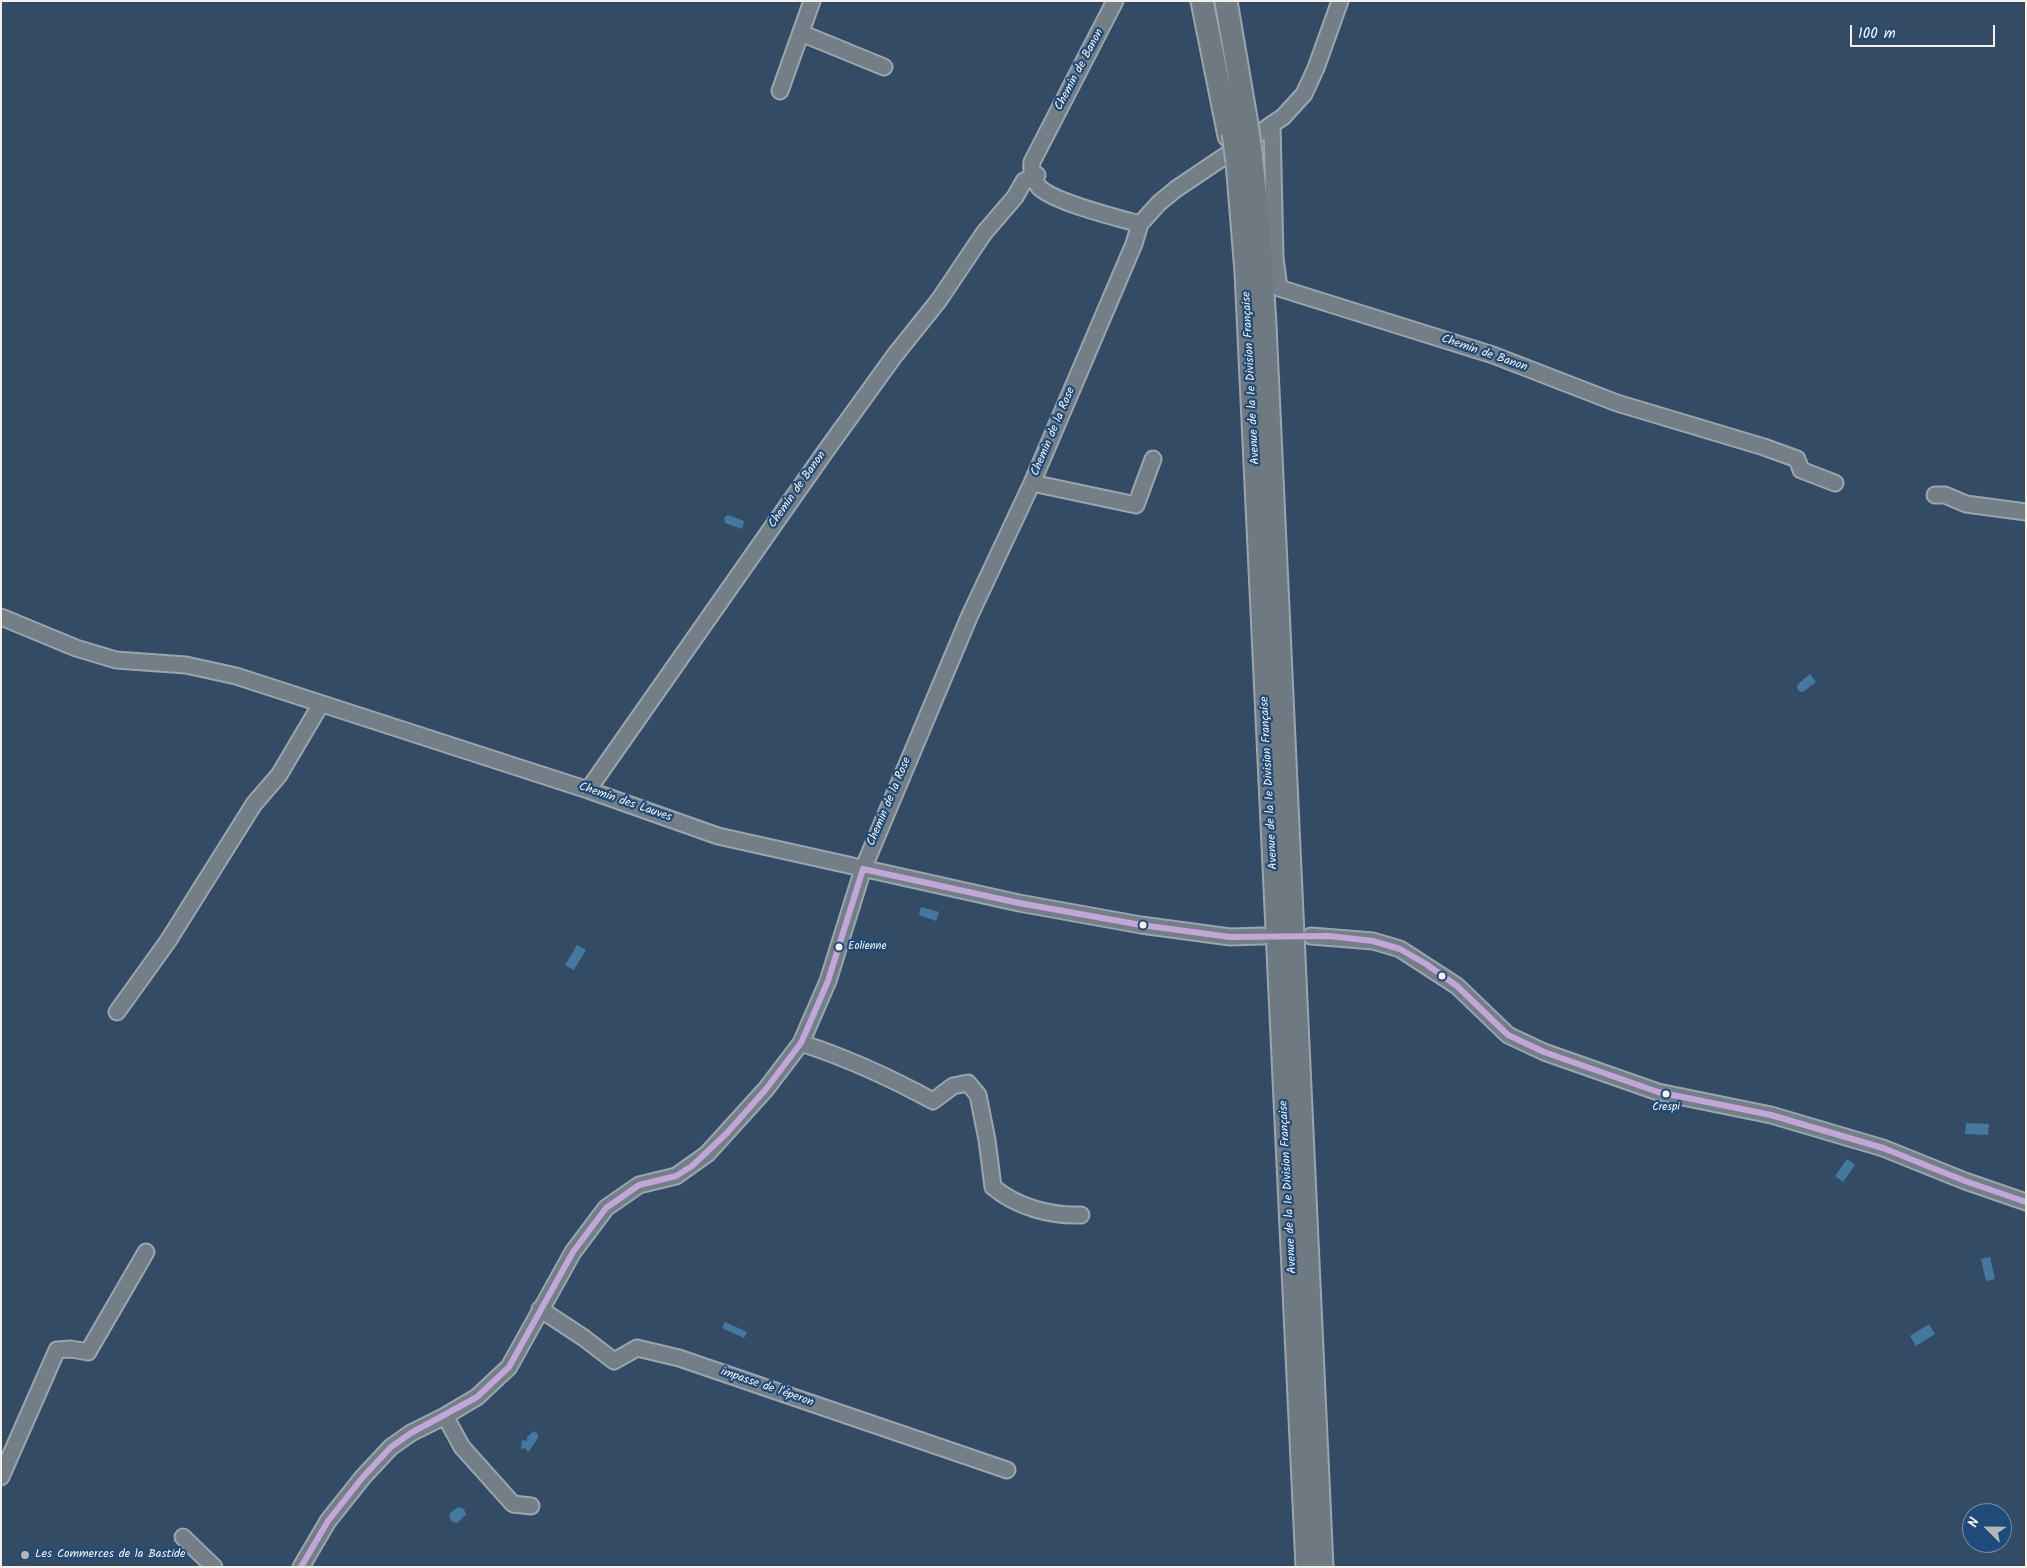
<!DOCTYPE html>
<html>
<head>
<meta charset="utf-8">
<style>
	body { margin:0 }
	#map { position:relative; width:2027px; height:1568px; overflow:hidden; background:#344b65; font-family:Kalam,sans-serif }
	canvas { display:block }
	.frame { position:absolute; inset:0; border:2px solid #f4f1e8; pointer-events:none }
	.north { position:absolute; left:1962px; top:1503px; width:50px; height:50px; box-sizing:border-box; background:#1f4a7a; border:1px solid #748da6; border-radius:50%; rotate:293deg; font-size:14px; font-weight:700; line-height:20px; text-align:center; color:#f4f1e8 }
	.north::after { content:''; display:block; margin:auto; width:18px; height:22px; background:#b1b7ba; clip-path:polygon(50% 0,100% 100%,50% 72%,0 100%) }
	.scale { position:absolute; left:1850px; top:25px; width:145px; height:22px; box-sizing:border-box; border:2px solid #f4f1e8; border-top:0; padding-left:6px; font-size:15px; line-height:18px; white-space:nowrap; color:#f4f1e8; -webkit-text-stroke:4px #1f4a7a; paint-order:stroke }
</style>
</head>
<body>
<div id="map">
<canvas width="2027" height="1568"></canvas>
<div class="frame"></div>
<div class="north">N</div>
<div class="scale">100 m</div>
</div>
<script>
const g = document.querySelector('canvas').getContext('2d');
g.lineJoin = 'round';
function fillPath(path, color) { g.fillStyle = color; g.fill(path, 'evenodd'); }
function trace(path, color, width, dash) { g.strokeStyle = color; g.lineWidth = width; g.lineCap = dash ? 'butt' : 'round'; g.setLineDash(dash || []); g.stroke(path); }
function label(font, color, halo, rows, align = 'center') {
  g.font = font + ' Kalam,sans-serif'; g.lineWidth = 4.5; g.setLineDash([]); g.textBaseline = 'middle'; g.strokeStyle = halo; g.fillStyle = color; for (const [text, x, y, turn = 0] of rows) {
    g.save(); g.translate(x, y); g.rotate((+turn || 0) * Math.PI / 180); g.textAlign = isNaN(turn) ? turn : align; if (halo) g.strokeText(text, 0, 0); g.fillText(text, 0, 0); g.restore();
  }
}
const water = new Path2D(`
	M728,515L744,521L742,529L725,523L724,518Z
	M1810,674L1816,682L1803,692H1800L1797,688V685Z
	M921,907L939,912L936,921L919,915Z
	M577,945L586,950L574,970L565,965Z
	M1966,1123L1989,1124L1988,1135L1965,1134Z
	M1847,1159L1855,1165L1843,1182L1835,1176Z
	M1990,1257L1995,1279L1986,1281L1981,1259Z
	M725,1322L747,1332L744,1338L722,1328Z
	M1929,1324L1935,1334L1916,1346L1910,1336Z
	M534,1431L538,1434V1438C537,1440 530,1450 528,1452L525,1448L521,1449L522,1440L527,1441V1437Z
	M458,1507L464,1509L466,1515L457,1523L451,1521L449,1514Z`);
const minor = new Path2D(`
	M1115,1L1032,162C1031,171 1032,179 1039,187C1053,202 1118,218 1140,224
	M801,33L884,67
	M780,91L812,1
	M1272,124L1275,258L1279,288L1493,355L1617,403L1764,447L1797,459L1801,470L1835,483
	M1032,483L1136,505L1153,459
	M1935,495H1945L1966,504L2026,512
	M1,617L76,648L116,660L186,665L236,676L588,790L718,836L1019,903L1141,925L1230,937L1263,936
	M588,790L825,452L895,355L939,300L984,233L1015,197L1024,181L1037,175
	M1311,936L1373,941L1400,949L1457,986L1508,1035L1544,1052L1658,1092L1771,1115L1883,1148L1965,1181L2026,1202
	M117,1012L168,941L254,804L279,775L321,704
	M801,1043C847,1058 891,1078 933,1101L953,1086L968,1083L978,1095L987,1140L993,1187C1017,1207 1050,1216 1081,1215
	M540,1309L584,1338L614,1361L637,1348L679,1358L1007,1470
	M445,1416L462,1447L513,1504L531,1506
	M1,1477L57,1350L71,1349L88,1352L146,1252
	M183,1537L214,1567
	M301,1567L328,1521L363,1477L391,1447L411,1433L445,1416L477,1397L509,1367L573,1252L606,1208L639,1185L676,1176L707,1154L766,1089L801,1043L828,981L863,869L970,615L1032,483L1134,244L1140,224L1159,203L1176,189L1283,117L1304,94L1316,68L1340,1`);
const highway = new Path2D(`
	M1202,1L1229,136
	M1226,1L1247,124
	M1251,152L1259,228L1265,325L1322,1567
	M1237,162L1246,272L1307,1567`);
const highwayBridge = new Path2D(`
	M1247,124L1251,152
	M1233,133L1237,162`);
const bus1 = new Path2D(`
	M863,869L1019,903L1141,925L1230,937L1329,936L1373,941L1400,949L1426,964L1457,986L1508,1035L1544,1052L1658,1092L1771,1115L1883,1148L1965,1181L2026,1202
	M301,1567L328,1521L363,1477L391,1447L411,1433L477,1397L509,1367L573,1252L606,1208L639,1185L676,1176L692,1166L727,1133L766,1089L801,1043L828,981L863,869`);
const markers = [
	[1143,925,4.5,"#f4f1e8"],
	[839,947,4.5,"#f4f1e8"],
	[1442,976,4.5,"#f4f1e8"],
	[1666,1094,4.5,"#f4f1e8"],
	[25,1555,5,"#b1b7ba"]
];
const busNames = [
	["Eolienne",848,947],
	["Crespi",1666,1108,"center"]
];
const streetNames = [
	["Chemin de Banon",1080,70,-62],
	["Chemin de Banon",1484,354,19],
	["Avenue de la 1e Division Française",1252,378,-93],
	["Chemin de la Rose",1054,432,-67],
	["Chemin de Banon",798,490,-55],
	["Avenue de la 1e Division Française",1270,783,-93],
	["Chemin de la Rose",890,802,-67],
	["Chemin des Lauves",625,803,19],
	["Avenue de la 1e Division Française",1289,1187,-93],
	["impasse de l'éperon",767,1388,19]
];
const poiNames = [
	["Les Commerces de la Bastide",35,1555]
];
fillPath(water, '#45789e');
trace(minor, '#9ba5af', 19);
trace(highway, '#9ba5af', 25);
trace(minor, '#737e87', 15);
trace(highway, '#6f7982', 21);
trace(highwayBridge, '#9ba5af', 25, []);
trace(highwayBridge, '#6f7982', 21);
trace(bus1, '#c2a6d8', 6);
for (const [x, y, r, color] of markers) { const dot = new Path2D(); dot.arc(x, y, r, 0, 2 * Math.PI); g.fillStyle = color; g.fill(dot); trace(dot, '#1f4a7a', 2); }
label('11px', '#f4f1e8', '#1f4a7a', busNames, 'left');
label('12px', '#f4f1e8', '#1f4a7a', streetNames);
label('12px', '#f4f1e8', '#1f4a7a', poiNames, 'left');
</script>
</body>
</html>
